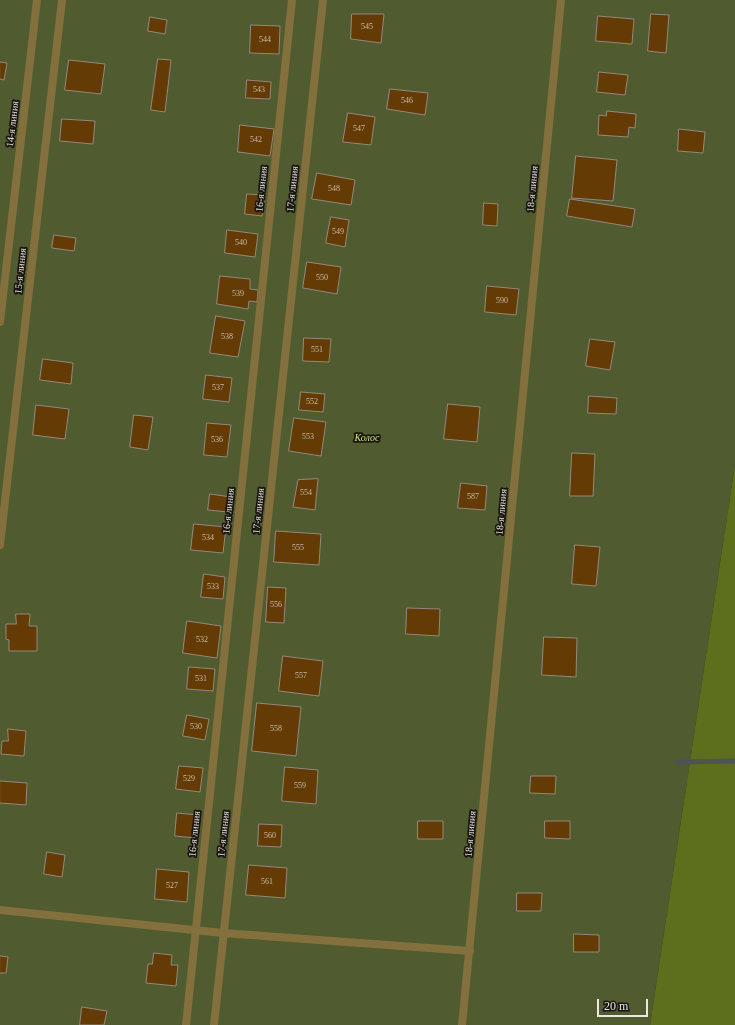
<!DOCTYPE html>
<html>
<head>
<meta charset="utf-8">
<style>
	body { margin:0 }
	#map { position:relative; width:735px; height:1025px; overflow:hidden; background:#342b22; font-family:Georgia,serif }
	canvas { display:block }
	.scale { position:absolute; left:597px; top:999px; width:51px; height:18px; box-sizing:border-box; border:2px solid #ece6e0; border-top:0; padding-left:5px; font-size:12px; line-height:14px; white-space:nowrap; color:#ece6e0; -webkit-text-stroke:3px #181410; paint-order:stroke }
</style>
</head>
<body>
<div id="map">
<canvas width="735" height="1025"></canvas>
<div class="scale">20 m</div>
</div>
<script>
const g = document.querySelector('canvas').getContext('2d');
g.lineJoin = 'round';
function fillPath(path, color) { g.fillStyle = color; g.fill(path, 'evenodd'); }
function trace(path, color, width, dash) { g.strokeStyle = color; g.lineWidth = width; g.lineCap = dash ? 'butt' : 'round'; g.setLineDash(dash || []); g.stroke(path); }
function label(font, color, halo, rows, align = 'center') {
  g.font = font + ' Georgia,serif'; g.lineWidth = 3.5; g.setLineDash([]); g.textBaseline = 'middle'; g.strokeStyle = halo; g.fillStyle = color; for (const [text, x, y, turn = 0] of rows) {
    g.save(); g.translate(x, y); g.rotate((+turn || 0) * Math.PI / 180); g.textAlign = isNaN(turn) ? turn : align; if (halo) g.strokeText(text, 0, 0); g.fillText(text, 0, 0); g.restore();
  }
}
const green = new Path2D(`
	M0,0H735V464L650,1025H0Z`);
const forest = new Path2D(`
	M735,464V1025H650Z`);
const stream = new Path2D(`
	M678,762L735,761`);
const building = new Path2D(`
	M352,14H384L381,43L351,39Z
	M651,14L669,15L666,53L648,51Z
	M598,16L634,19L632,44L596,41Z
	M150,17L167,20L165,34L148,31Z
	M251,25L280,26L279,54L250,53Z
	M158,59L171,60L165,112L151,110Z
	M69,60L105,64L101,94L65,90Z
	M0,62L7,63L4,80L0,79Z
	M599,72L628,75L625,95L597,92Z
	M247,80L271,82L270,99L246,98Z
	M390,89L428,93L425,115L387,109Z
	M607,111L636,114L635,128L629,127L628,137L598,135L599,115L606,116Z
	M348,113L375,117L371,145L343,142Z
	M62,119L95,121L93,144L60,141Z
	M240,125L274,129L270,156L238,152Z
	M679,129L705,132L703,153L678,151Z
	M576,156L617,160L613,201L572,198Z
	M317,173L355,180L351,205L312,199Z
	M247,194L265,195L262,216L245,214Z
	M570,199L635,209L632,227L567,216Z
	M484,203L498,204L497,226L483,225Z
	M331,217L349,220L345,247L326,243Z
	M227,230L258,234L255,257L225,253Z
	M54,235L76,238L74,251L52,248Z
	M307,262L341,267L337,294L303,288Z
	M220,276L250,279V289L258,290L257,302L249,301L248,309L217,304Z
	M487,286L519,289L516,315L485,312Z
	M216,316L245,321L238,357L210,353Z
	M304,338L331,339L329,362L303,361Z
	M590,339L615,342L610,370L586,366Z
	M43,359L73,363L71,384L40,380Z
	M206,375L232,378L229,402L203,399Z
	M301,392L325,394L323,412L299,410Z
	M589,396L617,398L616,414L588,413Z
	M448,404L480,407L477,442L444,439Z
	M36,405L69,409L65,439L33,435Z
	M134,415L153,417L148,450L130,447Z
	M294,418L326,422L321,456L289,451Z
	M207,423L231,425L227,457L204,455Z
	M572,453L595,454L593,496H570Z
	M318,479L315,510L293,507L298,480Z
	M461,483L487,486L485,510L458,508Z
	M210,494L231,497L229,512L208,510Z
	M194,524L226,527L223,553L191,550Z
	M276,531L321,534L319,565L274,562Z
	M575,545L600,547L596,586L572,584Z
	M204,574L225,577L223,599L201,597Z
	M268,587L286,588L284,623L266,622Z
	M407,608L440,609L439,636L406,634Z
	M16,614H30L29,626H37V651H9V640L6,639V624H16Z
	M187,621L221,626L217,658L183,653Z
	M544,637L577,638L576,677L542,675Z
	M283,656L323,661L319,696L279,691Z
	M189,667L215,669L213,691L187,689Z
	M257,703L301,707L296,756L252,751Z
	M187,715L209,719L205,740L183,736Z
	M8,729L26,731L24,756L1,754L2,741H8Z
	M179,766L203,768L200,792L176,789Z
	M285,767L318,770L316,804L282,801Z
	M531,776H556L555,794L530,793Z
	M0,781L27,783L26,805L0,803Z
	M177,813L198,815L196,838L175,836Z
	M418,821H443V839H418Z
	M545,821H570V839L545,838Z
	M259,824L282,825L281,847L258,846Z
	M47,852L65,855L62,877L44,874Z
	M249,865L287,868L285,898L246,895Z
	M157,869L189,872L187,902L155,899Z
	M517,893H542L541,911H517Z
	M574,934L599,935V952H574Z
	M154,953L172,955L171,965H178L176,986L146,983L148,964H152Z
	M0,956L8,957L6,973H0Z
	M82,1007L107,1011L104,1025H80Z`);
const service = new Path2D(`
	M0,322L37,0
	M0,545L62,0
	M0,910L223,933L470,951
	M186,1025L292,0
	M214,1025L323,0
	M462,1025L561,0`);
const numberNames = [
	["545",367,27],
	["544",265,40],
	["543",259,90],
	["546",407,101],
	["547",359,129],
	["542",256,140],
	["548",334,189],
	["549",338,232],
	["540",241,243],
	["550",322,278],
	["539",238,294],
	["590",502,301],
	["538",227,337],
	["551",317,350],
	["537",218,388],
	["552",312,402],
	["553",308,437],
	["536",217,440],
	["554",306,493],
	["587",473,497],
	["534",208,538],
	["555",298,548],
	["533",213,587],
	["556",276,605],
	["532",202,640],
	["557",301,676],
	["531",201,679],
	["530",196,727],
	["558",276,729],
	["529",189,779],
	["559",300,786],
	["560",270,836],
	["561",267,882],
	["527",172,886]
];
const streetNames = [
	["14-я линия",13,124,-83],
	["16-я линия",262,189,-84],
	["17-я линия",293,189,-84],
	["18-я линия",533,189,-85],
	["15-я линия",21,271,-84],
	["16-я линия",229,511,-84],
	["17-я линия",259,511,-84],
	["18-я линия",502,512,-85],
	["16-я линия",195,834,-84],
	["17-я линия",224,834,-84],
	["18-я линия",471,834,-85]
];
const parkNames = [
	["Колос",367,438]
];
fillPath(green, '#505b30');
fillPath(forest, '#5d6e1c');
trace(stream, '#4c5455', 5);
fillPath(building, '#643b04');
trace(building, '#93887d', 1);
trace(service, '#83703c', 8);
label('8px', '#cabba9', null, numberNames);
label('10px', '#ece6e0', '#181410', streetNames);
label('italic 10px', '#cee77c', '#181410', parkNames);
</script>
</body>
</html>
